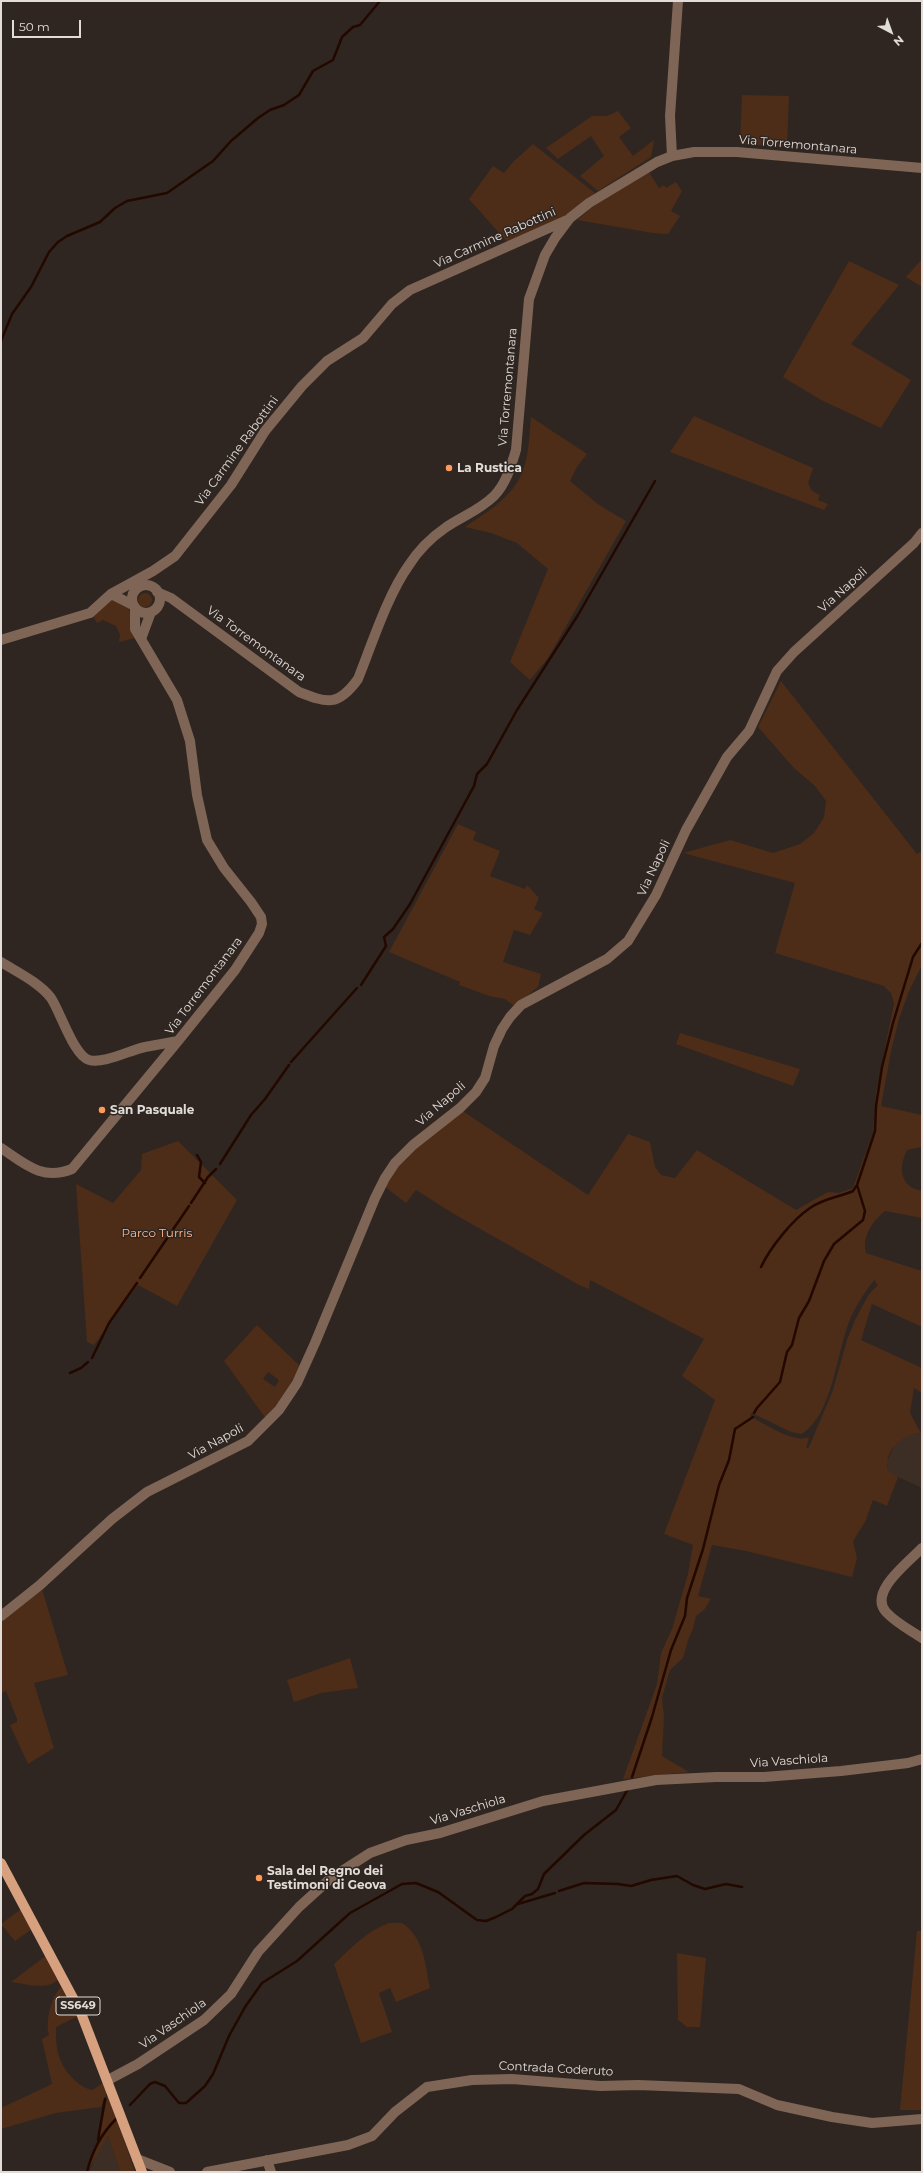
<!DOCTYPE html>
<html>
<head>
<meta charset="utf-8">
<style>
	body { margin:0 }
	#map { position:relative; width:923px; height:2173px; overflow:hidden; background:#2f2621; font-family:Montserrat,sans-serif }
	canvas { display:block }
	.frame { position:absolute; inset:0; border:2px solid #e2dcd9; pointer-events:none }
	.north { position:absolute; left:871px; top:12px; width:40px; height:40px; -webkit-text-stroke:3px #2f2621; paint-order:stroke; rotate:139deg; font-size:11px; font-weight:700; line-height:16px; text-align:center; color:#e2dcd9 }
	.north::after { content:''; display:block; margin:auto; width:14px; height:18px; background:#e2dcd9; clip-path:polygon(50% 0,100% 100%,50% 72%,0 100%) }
	.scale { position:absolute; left:12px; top:20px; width:69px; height:18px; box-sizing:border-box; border:2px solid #e2dcd9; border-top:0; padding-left:5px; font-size:12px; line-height:14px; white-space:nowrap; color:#e2dcd9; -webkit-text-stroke:3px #2f2621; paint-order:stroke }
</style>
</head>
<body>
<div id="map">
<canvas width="923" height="2173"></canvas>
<div class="frame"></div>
<div class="north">N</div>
<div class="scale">50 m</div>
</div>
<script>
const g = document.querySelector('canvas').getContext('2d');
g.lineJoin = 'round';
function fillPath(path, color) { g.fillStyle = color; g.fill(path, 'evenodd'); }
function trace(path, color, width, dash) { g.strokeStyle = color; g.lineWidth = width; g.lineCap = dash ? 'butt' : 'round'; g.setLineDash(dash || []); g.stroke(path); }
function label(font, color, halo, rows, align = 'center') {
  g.font = font + ' Montserrat,sans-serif'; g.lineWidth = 3; g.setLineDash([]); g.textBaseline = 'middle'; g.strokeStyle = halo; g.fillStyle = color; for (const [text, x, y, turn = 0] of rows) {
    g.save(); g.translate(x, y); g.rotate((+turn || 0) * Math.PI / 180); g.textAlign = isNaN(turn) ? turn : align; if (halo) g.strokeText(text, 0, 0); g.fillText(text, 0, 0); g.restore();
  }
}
const built = new Path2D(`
	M918,1433L922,1435V1488L892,1474L888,1470L887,1462L895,1444L908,1436Z
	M108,2136L120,2172H89L101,2145Z`);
const green = new Path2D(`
	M742,95L789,96L787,147L740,144Z
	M618,111L631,128L619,137L633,156L654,140L651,157L598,191L580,176L604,156L591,136L558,159L546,148L592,116H607Z
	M533,144L595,193L566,218L508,243L469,199L493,166L504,173L514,161Z
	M649,172L659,188L664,185L666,188L676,182L682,191L671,211L680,216L668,234L653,233L577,220L597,203Z
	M922,259V287L906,277Z
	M849,261L899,285L851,344L911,380L881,428L821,400L783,377Z
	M694,416L813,468L808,483L812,491L820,495L818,500L828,504L824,510L670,452Z
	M531,417L587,454L577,467L570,481L599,505L626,521L548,658L530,680L510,662L548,569L517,543L491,533L465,527C484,514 506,501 518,481C529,463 529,437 531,417Z
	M138 600a7 7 0 1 1 14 0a7 7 0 1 1-14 0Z
	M111,599L129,608L135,638L119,642L120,635L116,626L103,620L97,623L92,614Z
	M781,681L917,854L922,850V965L909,991L899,1019L891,1051L881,1106L922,1115V1147L907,1150C898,1168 900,1187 922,1191V1218L885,1211C872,1222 862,1236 866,1253L922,1271V1327L872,1304L861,1340L922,1368V1393L914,1388L910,1413L922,1435L918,1433C900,1438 884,1450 888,1470L898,1477L887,1506L873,1500L865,1522L853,1541L857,1558L852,1577L746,1551L712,1545L698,1596L711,1599L704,1610L696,1616L693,1629L689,1637L683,1658L670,1670L667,1680L662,1698L664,1717L662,1756L689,1772L623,1779L657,1684L661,1653L672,1629L688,1574L693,1545L664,1534L715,1400L682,1376L704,1339L590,1280L589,1289L579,1285L454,1214L416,1190L406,1203L384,1186L407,1153L461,1110L588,1195L628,1134L650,1142L655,1167L661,1175L675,1178L697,1150L796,1210L828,1192L839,1193L853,1188L873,1132L876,1093L894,1003L891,993L884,986L775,953L795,883L683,853L730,840L773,853L800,844L814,833L824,817L826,801L815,786L794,768L758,727ZM874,1280L878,1285L869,1294L855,1320L847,1340L833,1390L809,1447L806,1449L809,1437C794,1444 763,1423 750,1416L752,1413L791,1432L802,1434C834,1413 836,1351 851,1317C857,1304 866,1291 874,1280Z
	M458,824L476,832L473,840L500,851L490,876L525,889L527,885L539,898L534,909L543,913L530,935L514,930L503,962L541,974L538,987L514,1006L505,999L489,996L459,985L460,982L389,952Z
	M680,1033L800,1069L793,1086L676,1044Z
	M178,1141L237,1200L177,1306L138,1285L94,1345L87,1342L76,1184L113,1203L141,1170L142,1154Z
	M257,1325L301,1367L267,1420L224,1361ZM268,1372L279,1380L275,1387L263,1379Z
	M41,1586L68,1675L34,1683L54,1748L28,1764L10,1725L17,1722V1719L6,1691L1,1693V1619Z
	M350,1658L358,1688L321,1693L294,1702L287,1680Z
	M21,1909L32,1929L15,1941L1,1924Z
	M389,1923H402C424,1937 425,1964 430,1988L396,2002L390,1988L379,1993L392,2032L361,2043L334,1964C350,1949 368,1930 389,1923Z
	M917,1931H922V2110H900Z
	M677,1953L706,1958L700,2027H687L678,2020Z
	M47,1955L59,1979C47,1991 27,1984 11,1982Z
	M64,1985L78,2016L56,2027C56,2037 56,2049 60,2059C64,2071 80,2089 93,2090L104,2082L107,2092L101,2107L56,2113L1,2129V2108L52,2084L42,2039L49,2035C45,2021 51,1993 64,1985Z
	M108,2095L116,2117L98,2141Z
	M117,2119L135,2172H120L108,2136L87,2172C93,2151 101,2135 117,2119Z`);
const stream = new Path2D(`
	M1,341L12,314L31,287L49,252L58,242L67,236L100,222L115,208L127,201L167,193L213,161L231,141L258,118L270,110L284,105L299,95L313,71L333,60L342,37L353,27L360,25L380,1
	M361,985L386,946L384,937L393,929L410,904L474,786L477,774L487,764L517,710L578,615L655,481
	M291,1062L357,988
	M197,1155L201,1162L199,1177L205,1183
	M220,1164L251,1115L265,1099L289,1065
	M191,1203L208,1177L216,1169
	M761,1267C770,1248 792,1220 810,1208C822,1199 839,1197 853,1191L857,1185
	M140,1278L189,1206
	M92,1358L109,1323L137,1283
	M70,1373L81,1368L88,1362
	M754,1413L757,1408L780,1382L787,1352L792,1345L799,1318L809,1301L824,1261L834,1244L863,1220L865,1211L857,1185L875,1131L876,1106L882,1067L893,1023L913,957L922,943
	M632,1777L652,1717L671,1650L685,1616L687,1598L703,1549L719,1485L729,1460L735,1429L753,1417
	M559,1891L584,1883L618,1884L631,1886L651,1880L677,1876L693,1885L705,1889L726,1884L742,1887
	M518,1904L555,1893
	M130,2105L150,2084L155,2082L165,2086L179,2103H186L205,2086L213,2074L229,2036L245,2007L262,1983L297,1961L350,1913L402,1884L416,1883L438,1892L477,1920L486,1921L496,1917L512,1909L525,1896L532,1894L538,1889L544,1874L584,1835L616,1810L629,1787
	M98,2140L105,2099
	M87,2172C92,2151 101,2134 116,2119`);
const minor = new Path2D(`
	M672,156L670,116L678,1
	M132 599a14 14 0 1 1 28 0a14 14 0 1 1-28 0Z
	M157,592L171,598L299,692C327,703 338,707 358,679C372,644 388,594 409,565C418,551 432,537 445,528C461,517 480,510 494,496C506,484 511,466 516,450L529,299L545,255L555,238L570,218L589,203L657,162L672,156L694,152H737L922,168
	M111,594L133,605
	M141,639L151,612
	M1,640L90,613L111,594L153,571L175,556L231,485L265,431L302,386L327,361L363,338L392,304L410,290L567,220
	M1,962C17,972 40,983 51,998C60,1011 74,1056 89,1060C104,1064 130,1050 145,1047C156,1045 167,1043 178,1041
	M1,1148C25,1164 42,1181 72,1169L178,1041L235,970L259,933L262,924L261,917L251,902L224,868L207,840L197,795L190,741L177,700L135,629V609
	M922,1548C909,1562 868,1592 886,1612C896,1623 910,1630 922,1638
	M1,1616L40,1585L112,1519L147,1492L248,1441L279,1410L297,1383L315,1343L375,1198L385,1178L395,1163L413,1145L460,1108L476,1092L485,1078L494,1046L502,1029L510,1017L521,1005L607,959L628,941L656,895L686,830L727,757L749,731L777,671L794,652L914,543L922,533
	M108,2080L138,2064L204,2020L231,1994L258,1952L299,1907L331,1878L370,1853L406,1840L440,1833L543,1801L656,1780L716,1777H764L841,1771L908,1763L922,1759
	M137,2159L170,2172
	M267,2160L271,2172
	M207,2172L348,2145L372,2136L395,2112L427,2087L472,2080L512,2079L600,2086L638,2085L739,2089L777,2105L832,2117L872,2123L922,2119`);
const major = new Path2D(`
	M1,1863L81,2013L142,2172`);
const markers = [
	[449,468,4,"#ff9b5a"],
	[102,1110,4,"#ff9b5a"],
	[259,1878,4,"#ff9b5a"]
];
const shields = [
	[78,2006,44]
];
const shieldNames = [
	["SS649",78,2006]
];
const streetNames = [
	["Via Torremontanara",798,145,5],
	["Via Carmine Rabottini",495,238,-24],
	["Via Torremontanara",508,387,-85],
	["Via Carmine Rabottini",237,451,-54],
	["Via Napoli",843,590,-42],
	["Via Torremontanara",256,644,36],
	["Via Napoli",654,868,-65],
	["Via Torremontanara",204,986,-53],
	["Via Napoli",441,1104,-41],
	["Via Napoli",216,1442,-29],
	["Via Vaschiola",789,1761,-4],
	["Via Vaschiola",468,1810,-17],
	["Via Vaschiola",173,2024,-35],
	["Contrada Coderuto",556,2069,3]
];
const poiNames = [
	["La Rustica",457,468],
	["San Pasquale",110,1110],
	["Sala del Regno dei",267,1871],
	["Testimoni di Geova",267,1885]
];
const parkNames = [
	["Parco Turris",157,1233]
];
fillPath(built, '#3c2e25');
fillPath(green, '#4d2c18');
trace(stream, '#230800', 2.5);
trace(minor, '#7f6555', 10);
trace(major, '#d7a17f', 10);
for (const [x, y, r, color] of markers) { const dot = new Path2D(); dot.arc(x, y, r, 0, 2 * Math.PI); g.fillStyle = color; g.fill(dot); trace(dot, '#2f2621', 1.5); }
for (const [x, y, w] of shields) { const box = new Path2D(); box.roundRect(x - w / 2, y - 9, w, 18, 3); g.fillStyle = '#2f2621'; g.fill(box); trace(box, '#e2dcd9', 1); }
label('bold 11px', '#e2dcd9', null, shieldNames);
label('12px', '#e2dcd9', '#2f2621', streetNames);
label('bold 12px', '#e2dcd9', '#2f2621', poiNames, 'left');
label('12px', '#ffb98e', '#2f2621', parkNames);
</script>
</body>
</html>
